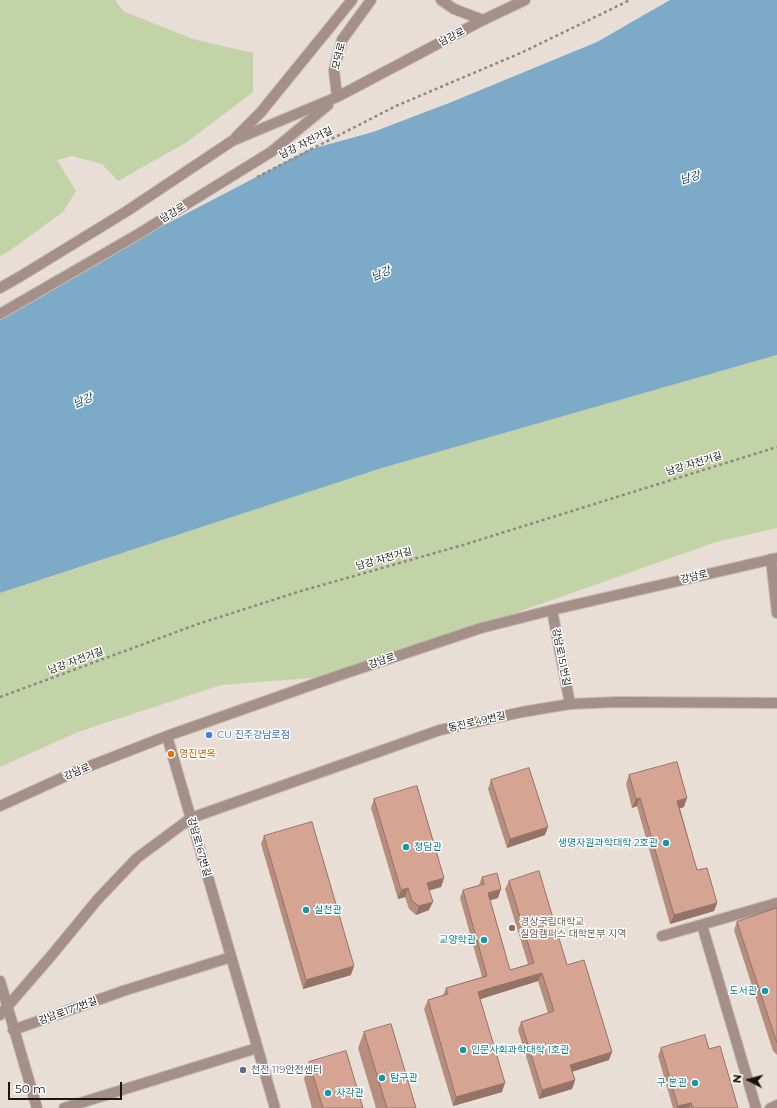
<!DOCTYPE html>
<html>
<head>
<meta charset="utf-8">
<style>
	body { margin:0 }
	#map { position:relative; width:777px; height:1108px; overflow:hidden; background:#e8ded5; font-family:Montserrat,sans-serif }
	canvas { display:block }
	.north { position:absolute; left:729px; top:1060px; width:40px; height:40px; -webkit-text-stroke:3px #fff; paint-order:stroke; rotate:276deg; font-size:11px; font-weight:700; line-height:16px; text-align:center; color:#191613 }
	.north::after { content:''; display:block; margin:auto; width:14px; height:18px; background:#191613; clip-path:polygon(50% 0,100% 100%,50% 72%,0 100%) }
	.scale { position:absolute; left:8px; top:1082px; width:114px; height:18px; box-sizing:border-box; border:2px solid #191613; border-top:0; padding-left:5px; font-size:12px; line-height:14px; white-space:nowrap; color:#191613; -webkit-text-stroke:3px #fff; paint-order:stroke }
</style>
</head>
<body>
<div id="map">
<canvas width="777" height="1108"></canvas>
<div class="north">N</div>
<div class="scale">50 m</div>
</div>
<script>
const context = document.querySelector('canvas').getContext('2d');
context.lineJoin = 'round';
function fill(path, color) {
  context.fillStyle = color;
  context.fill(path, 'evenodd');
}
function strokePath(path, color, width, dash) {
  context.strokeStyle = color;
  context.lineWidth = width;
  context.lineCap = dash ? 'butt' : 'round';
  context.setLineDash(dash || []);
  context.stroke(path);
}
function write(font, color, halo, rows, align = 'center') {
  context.font = font + ' Montserrat,"Noto Sans KR",sans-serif';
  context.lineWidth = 3;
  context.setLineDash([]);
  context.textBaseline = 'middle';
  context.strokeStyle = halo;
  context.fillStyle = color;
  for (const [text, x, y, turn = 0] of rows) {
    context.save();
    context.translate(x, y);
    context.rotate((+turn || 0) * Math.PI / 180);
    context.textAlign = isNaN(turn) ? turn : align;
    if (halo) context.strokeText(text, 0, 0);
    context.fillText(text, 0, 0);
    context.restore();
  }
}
fill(new Path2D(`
	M0 0H115L123 11 193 39 253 53V92L187 142 118 181 102 164 72 156 57 160 76 191 63 212 8 252 0 256Z
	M777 355V528L716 542 337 676 221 685 78 732 0 767V593L382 468Z`), '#c2d3a7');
fill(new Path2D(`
	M670 0H777V355L382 468 0 593V311L308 150 373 132 449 103 597 42Z`), '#7dabc7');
const service = new Path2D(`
	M769 1108 777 1104`);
const minor = new Path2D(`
	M771 559 777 613
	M552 610 570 704
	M702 925 756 1108
	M662 936 777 903
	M0 981 37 1108
	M0 1015 51 956 98 899 137 858 191 818 440 730 522 712 570 704 617 702 777 703
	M13 1030 123 991 231 957
	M64 1108 257 1048`);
const tertiary = new Path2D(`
	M441 0 454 9 483 20
	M337 97 334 70 342 40 371 0
	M236 137 261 112 352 0
	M0 288 21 276 127 211 232 141 337 97 483 20 525 0
	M0 314 135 236 271 152 328 105
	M167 736 275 1108
	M0 806 77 771 167 736 337 676 481 628 552 610 777 558`);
strokePath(service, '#c3bab2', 10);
strokePath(minor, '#c3bab2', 12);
strokePath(tertiary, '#c3bab2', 12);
strokePath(new Path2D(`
	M257 177 396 106 523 52 630 0
	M0 697 198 624 301 591 463 545 777 447`), '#908983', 2.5, [3, 3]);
strokePath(service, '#a58f89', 8);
strokePath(minor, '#a58f89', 10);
strokePath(tertiary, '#a58f89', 10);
fill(new Path2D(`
	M629 775 684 807 680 808 697 870 717 903 714 911 670 924 637 806 632 808 626 784Z
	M491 780 545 835 507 848 488 789Z
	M374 799 444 878 441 887 429 890V910L416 915 409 909 405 897 398 899 371 808Z
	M264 836 351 975 303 989 261 844Z
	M482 877 498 898 490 900 510 970 528 964 505 889 509 881 567 965 609 1060 572 1072 575 1080 572 1089 539 1099 518 1030 521 1022 548 1013 538 981 487 997 480 999 502 1092 453 1106 424 1009 428 1000 443 995 446 988 482 977 460 898 463 890 479 885Z
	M777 908V1055L773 1051 734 930 737 922Z
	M364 1032 416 1108H376L358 1048Z
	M661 1048 709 1049 738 1108H673L658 1056Z
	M309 1062 363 1108H312L304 1079Z`), '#b78d7e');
fill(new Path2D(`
	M640 798 637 806 632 808 636 799Z
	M687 798 684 807 674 810 677 801Z
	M548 827 545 835 507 848 510 839Z
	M444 878 441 887 424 892 427 883Z
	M408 888 405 897 398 899 401 890Z
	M501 889 498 898 485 902 488 893Z
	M433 902 429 910 416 915 419 906Z
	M717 903 714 911 670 924 674 915Z
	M354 966 351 975 303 989 306 980Z
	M542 973 538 981 487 997 475 1001 478 992 490 988Z
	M612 1052 609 1060 567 1073 570 1065Z
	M575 1080 572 1089 539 1099 542 1090Z
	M505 1083 502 1092 453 1106 456 1097Z
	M691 1103 689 1108H677L678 1106Z`), '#957366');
const building = new Path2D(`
	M677 762 687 798 677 801 697 870 707 868 717 903 674 915 640 798 636 799 629 775Z
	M529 768 548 827 510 839 491 780Z
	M417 786 444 878 427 883 433 902 419 906 412 901 408 888 401 890 374 799Z
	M312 822 354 966 306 980 264 836Z
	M539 871 567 965 584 960 612 1052 570 1065 575 1080 542 1090 521 1022 554 1011 542 973 490 988 478 992 505 1083 456 1097 428 1000 448 994 446 988 487 976 463 890 484 884 482 877 497 873 501 889 488 893 510 970 534 963 509 881Z
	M777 908V1043L737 922Z
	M391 1024 416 1108H387L364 1032Z
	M705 1035 709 1049 720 1046 738 1108H693L691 1103 678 1106 661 1048Z
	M346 1051 363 1108H323L309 1062Z`);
fill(building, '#d5a492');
strokePath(building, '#957366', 1);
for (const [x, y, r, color] of [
	[209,735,4,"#3f7fe0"],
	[171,754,4,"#e8710a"],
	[666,843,4,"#0f9aa8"],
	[406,847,4,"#0f9aa8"],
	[306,910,4,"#0f9aa8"],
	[512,928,4,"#8d6e63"],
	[484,940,4,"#0f9aa8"],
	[765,991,4,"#0f9aa8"],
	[463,1050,4,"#0f9aa8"],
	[243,1070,4,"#5c6f8a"],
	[382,1078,4,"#0f9aa8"],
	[695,1083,4,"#0f9aa8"],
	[328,1093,4,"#0f9aa8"]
]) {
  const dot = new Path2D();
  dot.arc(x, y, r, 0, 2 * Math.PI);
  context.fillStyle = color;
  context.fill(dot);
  strokePath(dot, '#fff', 1.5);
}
write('10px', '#191613', '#fff', [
	["남강로",452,37,-28],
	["모덕로",339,56,-77],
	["남강 자전거길",306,143,-27],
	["남강로",173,213,-32],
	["남강 자전거길",694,464,-17],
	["남강 자전거길",384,559,-16],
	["강남로",694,577,-13],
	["강남로151번길",561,657,79],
	["남강 자전거길",76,661,-20],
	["강남로",382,661,-19],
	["동진로49번길",477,722,-13],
	["강남로",77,772,-23],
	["강남로167번길",199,847,74],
	["강남로177번길",68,1011,-20]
]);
write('10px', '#366cbe', '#fff', [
	["CU 진주강남로점",217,735]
], 'left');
write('10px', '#c56008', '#fff', [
	["영진면옥",179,754]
], 'left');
write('10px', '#0d838f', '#fff', [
	["생명자원과학대학 2호관",658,843,"right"],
	["청담관",414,847],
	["실천관",314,910],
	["교양학관",476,940,"right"],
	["도서관",757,991,"right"],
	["인문사회과학대학 1호관",471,1050],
	["탐구관",390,1078],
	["구 본관",687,1083,"right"],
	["자각관",336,1093]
], 'left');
write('10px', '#785e54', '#fff', [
	["경상국립대학교",520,922],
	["칠암캠퍼스 대학본부 지역",520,934]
], 'left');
write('10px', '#4e5e75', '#fff', [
	["천전 119안전센터",251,1070]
], 'left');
write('italic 11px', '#0d4965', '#fff', [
	["남강",690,178,-16],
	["남강",381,274,-23],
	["남강",83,401,-23]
]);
</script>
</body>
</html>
